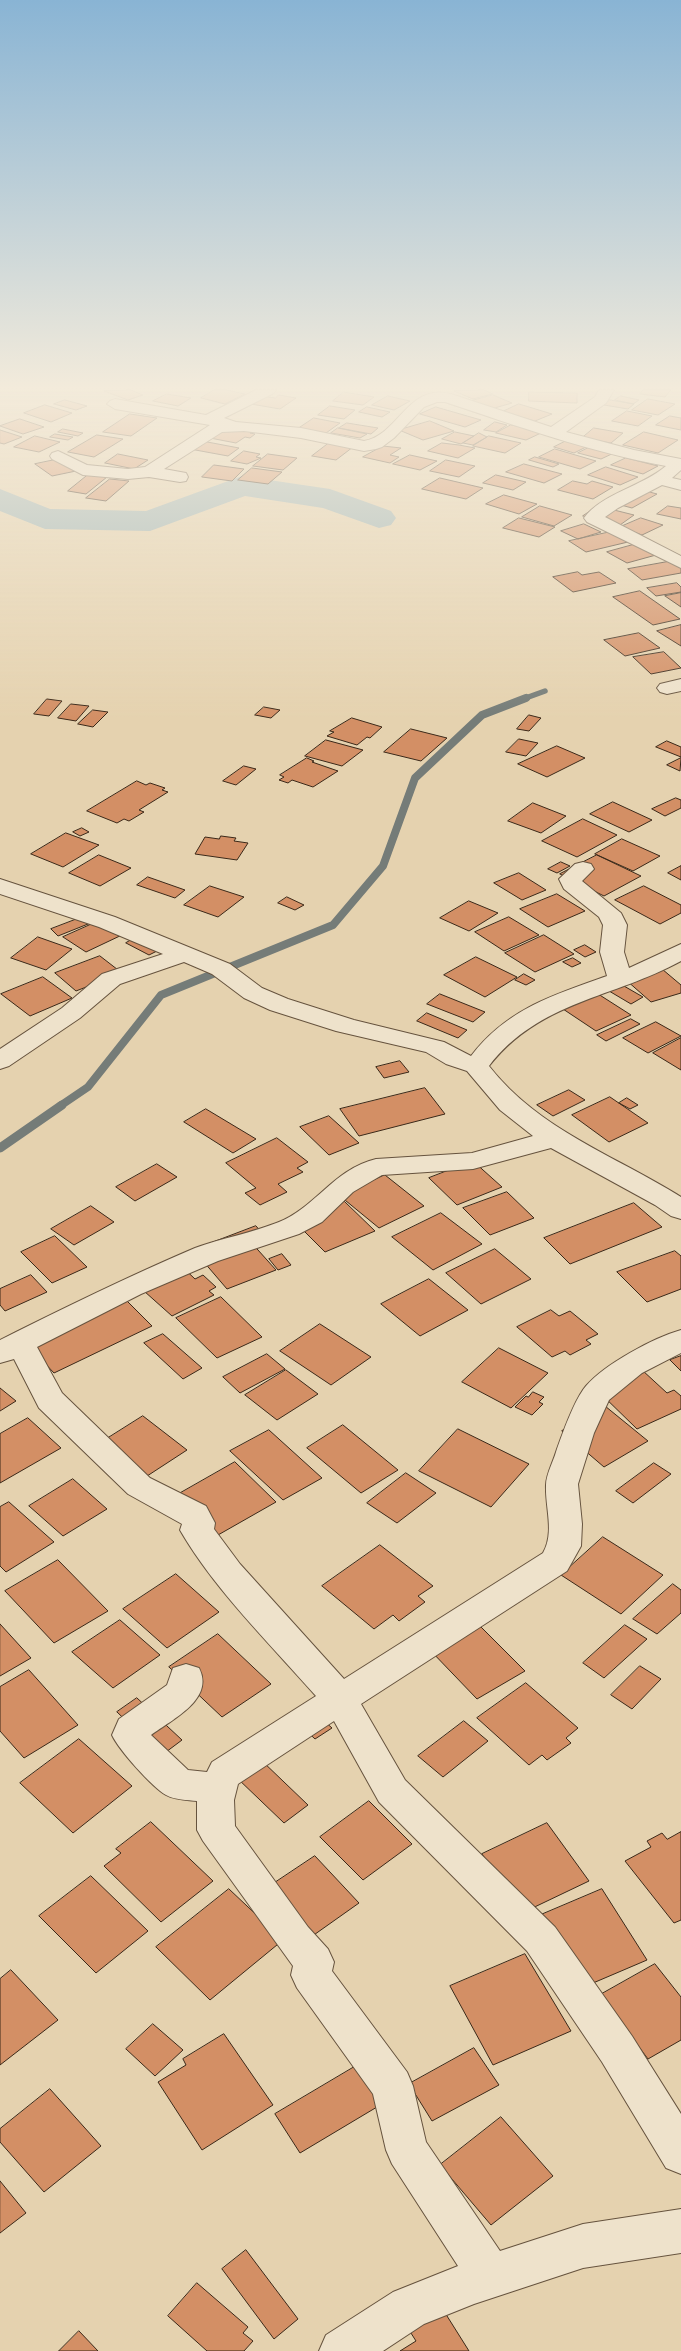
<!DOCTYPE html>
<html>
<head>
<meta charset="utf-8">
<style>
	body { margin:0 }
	canvas { display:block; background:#e5d2af }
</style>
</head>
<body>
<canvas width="681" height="2351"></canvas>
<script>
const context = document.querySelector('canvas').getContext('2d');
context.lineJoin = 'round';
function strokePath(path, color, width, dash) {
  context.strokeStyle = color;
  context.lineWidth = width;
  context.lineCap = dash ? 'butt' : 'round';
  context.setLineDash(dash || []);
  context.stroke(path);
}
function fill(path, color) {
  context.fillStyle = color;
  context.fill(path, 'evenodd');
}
strokePath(new Path2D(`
	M523 699 545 691`), '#757c78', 5.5);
strokePath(new Path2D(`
	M60 1106 88 1087 161 995 333 925 383 866 415 778 482 715 526 698`), '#757c78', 8);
strokePath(new Path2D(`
	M0 1148 62 1105`), '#757c78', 9);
fill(new Path2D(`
	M242 476 330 489 391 511 396 518 391 525 379 528 323 508 245 496 150 531 45 529 0 511V489L50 509 146 511Z`), '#9cb4b7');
const building = new Path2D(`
	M131 390 143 395 128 400 104 391Z
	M214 390H227L245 394 225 404 201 398Z
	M484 390 493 394 473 399 454 391Z
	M643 390H671L665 397 640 394Z
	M344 392 374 397 363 405 333 401Z
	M529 392 577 393V403L529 401Z
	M167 394 191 398 178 406 153 401Z
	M279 395 296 398 280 409 251 404 263 396 275 398Z
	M493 395 512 403 491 409 471 401Z
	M388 396 410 401 394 410 372 405Z
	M621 396 639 400 633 404 615 400Z
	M648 399 675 404 658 415 632 410Z
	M65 400 87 406 76 410 54 404Z
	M610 400 634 404 628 409 604 405Z
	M519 404 552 414 535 421 502 412Z
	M45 405 72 413 51 422 24 413Z
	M330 406 355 410 344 419 318 415Z
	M367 407 390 412 382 417 359 412Z
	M436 407 481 420 465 427 420 414Z
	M627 411 652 416 638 426 612 421Z
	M130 414 157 418 131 436 103 432Z
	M670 416 681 418V430L656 425Z
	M314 418 340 423 326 433 299 428Z
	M20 419 44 427 23 434 0 426Z
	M430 421 454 431 423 440 399 430Z
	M495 422 507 425 496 432 484 430Z
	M347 423 378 428 371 434 339 428Z
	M511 425 523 427 541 433 526 440 496 433Z
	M226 428 252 432 250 433 255 434 250 438 245 437 236 443 210 438Z
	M338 428 367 434 360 438 331 433Z
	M594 428 623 433 611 443 582 438Z
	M63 429 83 433 78 436 58 432Z
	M0 430 22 437 4 444 0 443Z
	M455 432 474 436 461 444 442 439Z
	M644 432 678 440 658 453 623 445Z
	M479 433 487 437 473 445 463 443Z
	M55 434 73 437 68 440 50 437Z
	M97 435 123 439 94 457 68 452Z
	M35 436 60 442 39 452 14 447Z
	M489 436 521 443 505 453 473 446Z
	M570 439 590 445 574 453 554 447Z
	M202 441 239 448 228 456 190 449Z
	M329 443 353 447 336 460 312 456Z
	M442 443 459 445 475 448 458 458 428 451Z
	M594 445 616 452 601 459 578 453Z
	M383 446 401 448 390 455 399 457 390 463 363 457Z
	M555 449 596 461 580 469 539 457Z
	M244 451 260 454 256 457 261 458 247 464 231 461Z
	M118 454 148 460 134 469 105 463Z
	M268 454 297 458 283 470 253 466Z
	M410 455 437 461 420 470 393 464Z
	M535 457 559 464 553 467 529 460Z
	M626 458 658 466 643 474 611 465Z
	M59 459 76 471 52 476 35 464Z
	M446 460 475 466 459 477 430 471Z
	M524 464 562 474 544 483 506 472Z
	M214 465 244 469 232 481 202 477Z
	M606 467 638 477 620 485 588 475Z
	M252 468 282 472 268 484 238 480Z
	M89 474 107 477 86 494 68 491Z
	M496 475 526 482 513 490 483 483Z
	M440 478 483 488 466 499 422 489Z
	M110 479 129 481 106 501 86 498Z
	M573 481 587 484 592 481 613 487 593 499 558 490Z
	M631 487 657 494 632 508 606 501Z
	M504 495 537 504 519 514 486 504Z
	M540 506 572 515 554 526 522 517Z
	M598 506 634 515 620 525 583 516Z
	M668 506 681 508V519L657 514Z
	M519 518 555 527 539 537 503 528Z
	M641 518 663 525 642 535 620 527Z
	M584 524 601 532 578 539 561 531Z
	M610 532 628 542 586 552 569 541Z
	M636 544 656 555 627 563 607 552Z
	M672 561 681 566V573L642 580 628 569Z
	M578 572 582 575 599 572 616 583 573 592 553 577Z
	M677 583 681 587V592L656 596 647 588Z
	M640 591 680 619 653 625 613 597Z
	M681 593V607L665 596Z
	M681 625V646L657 631Z
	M639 633 660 648 625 656 604 640Z
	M664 652 681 668 651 674 633 657Z
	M47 699 62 701 49 716 34 714Z
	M71 704 89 706 76 721 58 718Z
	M264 707 280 710 271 718 255 715Z
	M93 710 108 712 93 727 78 724Z
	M529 715 541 718 529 731 517 729Z
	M352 718 382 727 370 738 367 737 357 745 327 736 334 732 330 731Z
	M411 729 447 738 421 761 384 752Z
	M519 739 538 743 526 756 506 752Z
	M326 740 363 750 342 766 305 756Z
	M667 741 681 747V757L656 747Z
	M557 746 585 758 547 777 518 764Z
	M307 758 314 761 312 762 338 771 313 787 292 780 288 783 279 780 284 777 280 775Z
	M681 758 680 771 667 765Z
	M244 766 256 769 236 785 223 781Z
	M137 781 146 785 150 783 165 788 162 790 168 792 139 810 144 812 129 821 124 819 117 823 87 811Z
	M676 798 681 800V808L665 816 652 809Z
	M613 802 652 820 629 832 590 814Z
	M533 803 566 816 541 833 508 821Z
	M583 819 617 835 577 857 542 841Z
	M82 828 89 832 80 836 73 832Z
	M66 833 99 845 63 867 31 854Z
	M221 836 236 838 234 841 248 843 237 860 195 854 205 837 219 839Z
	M622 839 660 856 633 871 595 854Z
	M99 855 131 868 100 886 69 873Z
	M597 855 641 876 604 896 560 874Z
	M561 862 570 866 557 873 548 869Z
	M681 866V880L668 873Z
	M519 873 546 890 522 900 494 883Z
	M148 877 185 890 175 898 137 885Z
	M210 886 244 897 218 917 184 905Z
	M644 886 681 905V913L660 924 615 900Z
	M557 894 585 911 548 927 520 909Z
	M287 897 304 905 295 910 278 903Z
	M469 901 498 913 469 931 440 918Z
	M85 916 93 922 58 936 51 929Z
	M509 917 539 935 504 951 475 932Z
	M101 920 124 934 86 952 63 937Z
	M140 935 163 948 149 955 126 943Z
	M544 935 574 954 535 972 505 953Z
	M38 937 72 949 46 970 11 958Z
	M585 945 596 952 585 957 574 950Z
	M100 956 122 973 76 991 55 973Z
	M476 957 517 977 485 997 444 975Z
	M573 958 581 963 572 967 563 962Z
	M662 969 681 985V993L651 1002 626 980Z
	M524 974 535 980 526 985 515 980Z
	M43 977 72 998 30 1016 1 994Z
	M617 982 643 997 631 1004 604 988Z
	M595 992 631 1015 596 1031 560 1007Z
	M440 994 485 1012 473 1022 427 1004Z
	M427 1013 467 1030 458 1038 417 1021Z
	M631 1019 640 1024 606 1041 597 1035Z
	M656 1022 681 1036 648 1053 623 1038Z
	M681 1038V1070L653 1053Z
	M400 1061 409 1072 384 1078 376 1067Z
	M425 1088 445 1114 359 1136 340 1109Z
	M569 1090 585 1100 553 1116 537 1105Z
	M610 1097 648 1123 609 1142 572 1115Z
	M627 1098 638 1105 630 1109 619 1103Z
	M206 1109 256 1139 233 1153 184 1122Z
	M329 1116 359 1143 329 1155 300 1127Z
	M277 1138 308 1162 297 1168 303 1172 278 1184 287 1192 260 1205 245 1193 256 1188 226 1163Z
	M473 1161 502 1187 457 1205 429 1178Z
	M157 1164 177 1177 135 1201 116 1187Z
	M385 1175 424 1206 379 1228 340 1196Z
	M507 1192 534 1218 490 1235 463 1208Z
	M344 1201 375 1231 325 1252 294 1221Z
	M634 1203 662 1227 570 1264 544 1238Z
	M91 1206 114 1222 74 1245 51 1229Z
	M441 1213 482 1244 433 1270 392 1237Z
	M256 1226 263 1234 249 1240 276 1270 227 1289 203 1261 185 1253Z
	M55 1236 87 1267 52 1283 21 1252Z
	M495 1249 531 1279 481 1304 446 1273Z
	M675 1251 681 1256V1289L647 1302 617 1272Z
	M282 1254 291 1265 278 1270 269 1259Z
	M177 1262 195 1279 203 1275 216 1287 209 1291 214 1295 172 1316 135 1283Z
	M31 1275 47 1292 5 1311 0 1305V1289Z
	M429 1279 468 1310 420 1336 381 1304Z
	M120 1294 152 1326 54 1373 22 1339Z
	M221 1297 262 1337 217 1358 176 1318Z
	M551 1310 559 1316 570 1311 598 1334 586 1340 591 1344 570 1355 565 1351 552 1357 517 1327Z
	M320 1324 371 1357 331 1385 280 1351Z
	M163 1334 202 1368 183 1379 144 1343Z
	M499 1348 548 1373 511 1408 462 1382Z
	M267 1354 285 1369 240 1393 223 1377Z
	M681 1356V1371L670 1360Z
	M286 1370 318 1394 277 1420 245 1395Z
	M642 1370 667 1393 674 1390 681 1396V1409L637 1429 597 1390Z
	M0 1388 16 1401 0 1411Z
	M533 1392 544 1397 539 1402 543 1404 532 1415 515 1407 526 1396 528 1397Z
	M605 1406 648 1441 604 1467 562 1431Z
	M143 1416 187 1450 141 1480 97 1445Z
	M28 1418 61 1448 0 1483V1434Z
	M343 1425 398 1470 361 1493 307 1448Z
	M458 1429 529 1464 491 1507 419 1471Z
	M269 1430 322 1478 283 1500 230 1451Z
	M235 1462 276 1502 218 1535 177 1495Z
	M654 1463 671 1474 633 1503 616 1491Z
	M406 1473 436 1493 397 1523 367 1503Z
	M73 1479 107 1509 63 1536 29 1506Z
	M9 1502 54 1542 6 1572 0 1566V1507Z
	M603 1537 663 1575 621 1614 561 1575Z
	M380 1545 433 1586 418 1596 425 1602 399 1621 393 1615 374 1629 322 1586Z
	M58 1560 108 1611 54 1643 5 1591Z
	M176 1574 219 1612 167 1648 123 1609Z
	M673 1584 681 1590V1613L657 1634 633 1619Z
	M120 1620 160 1655 113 1688 72 1652Z
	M476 1622 525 1671 477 1699 429 1649Z
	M0 1624 31 1658 0 1676Z
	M625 1625 647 1639 604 1678 583 1663Z
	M218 1634 271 1684 222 1717 169 1667Z
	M640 1666 661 1679 632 1709 611 1695Z
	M29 1670 78 1725 24 1758 0 1731V1687Z
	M526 1683 578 1728 566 1738 571 1743 547 1760 542 1755 529 1765 477 1718Z
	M137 1698 182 1740 162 1755 117 1712Z
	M313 1711 332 1728 315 1739 297 1722Z
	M464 1721 488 1741 443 1777 418 1756Z
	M79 1739 132 1786 73 1833 20 1783Z
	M260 1759 308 1805 284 1823 236 1777Z
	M369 1801 412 1844 363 1880 320 1837Z
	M151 1822 213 1881 161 1922 104 1866 121 1853 116 1849Z
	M547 1823 589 1881 522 1913 482 1854Z
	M681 1832V1920L674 1923 625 1861 651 1847 647 1841 662 1833 667 1839Z
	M315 1856 359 1903 311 1937 267 1888Z
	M91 1876 148 1931 96 1973 39 1916Z
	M229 1889 283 1940 210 2000 156 1947Z
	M602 1889 647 1960 579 1989 536 1917Z
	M525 1954 571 2031 493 2065 450 1986Z
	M655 1964 681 1997V2040L648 2059 600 1995Z
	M11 1970 58 2020 0 2065V1979Z
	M153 2024 183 2050 155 2076 126 2049Z
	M224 2034 273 2105 202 2150 158 2082 186 2065 183 2059Z
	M474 2048 499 2085 432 2121 409 2084Z
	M356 2066 382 2104 300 2153 275 2114Z
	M50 2089 101 2146 44 2192 0 2142V2129Z
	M501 2117 553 2176 491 2225 440 2165Z
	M0 2181 26 2213 0 2233Z
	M246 2250 298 2319 274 2339 222 2269Z
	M197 2283 248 2327 243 2333 253 2341 244 2351H207L168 2316Z
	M442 2308 469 2351H400L416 2341 409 2330Z
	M79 2331 98 2351H59Z`);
fill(building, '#d38f65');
strokePath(building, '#3b2919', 1);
const minor = new Path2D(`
	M256 390H276L274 393 224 418 236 422 301 428 364 441C399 435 407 383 451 394L551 427 595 397 599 390H614L606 403 566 432 634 450 681 459V470L672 478 681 480V490L662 485 618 508 605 517 681 556V568L587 522 584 518C601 494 643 486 666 466 590 452 517 426 445 402H437L424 407 394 438 382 447 376 449 364 451 301 438 244 431 222 432 164 469 186 473 188 477 186 481 180 482 149 477 128 479 83 475 52 459 50 456 52 453 58 451 87 465 128 469 145 467 210 425 115 409 107 404 110 401 115 399 206 415Z
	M681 679V691L667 694 660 692 657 688 660 684Z
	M583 862 591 864 594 869 582 881 621 913 627 925 624 952 629 968 681 944V961C614 998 539 1001 489 1066 539 1130 614 1155 681 1197V1219L671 1216 655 1205 551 1148 473 1169 382 1175 353 1192 322 1222 299 1234 218 1261 141 1294 37 1347 62 1393 150 1478 206 1506 215 1523 214 1529 240 1564 344 1679 543 1553C555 1532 545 1508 546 1485 546 1475 553 1462 556 1452 562 1435 574 1400 586 1386 605 1364 653 1338 681 1330V1353L642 1373 609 1400 594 1433 578 1484 582 1524 581 1546 567 1571 361 1704 405 1780 555 1927 632 2036 681 2114V2174L666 2168 602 2062 527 1951 379 1802 334 1721 238 1784 234 1800 235 1826 308 1927 328 1949 334 1962 332 1971 407 2072 413 2086 426 2142 500 2251 583 2224 681 2209V2253L583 2268 474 2304 424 2324 383 2351H319L326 2335 393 2292 458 2266 392 2164 386 2150 373 2094 297 1988 291 1975 293 1966 203 1841 197 1830V1801C187 1800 175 1800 166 1795 152 1787 119 1750 112 1735L119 1719 167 1685 173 1668 186 1664 199 1668C215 1699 173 1719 151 1735L188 1770 207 1772 212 1762 316 1696C271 1645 214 1589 180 1530L182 1524 128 1494 39 1408 14 1359 0 1363V1340C64 1308 129 1276 195 1248 222 1238 252 1233 279 1222 316 1207 334 1169 376 1159L472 1153 533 1136 500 1110 467 1071 446 1064 426 1052 336 1031 270 1010 244 998 212 974 184 962 120 984 80 1018 9 1066 0 1069V1049L62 1008 102 974 163 954 99 927 0 894V879L115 917 230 964 262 988 288 999 354 1020 444 1042 471 1056C507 1009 553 995 607 976L600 952 603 925 599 917 564 889 559 879 575 864Z`);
strokePath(minor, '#66533e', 2);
fill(minor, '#eee2cb');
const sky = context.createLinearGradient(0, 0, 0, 719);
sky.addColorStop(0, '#89b4d4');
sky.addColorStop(0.54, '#f3ebdb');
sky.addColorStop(1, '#f3ebdb00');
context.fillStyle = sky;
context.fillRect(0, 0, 681, 719);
</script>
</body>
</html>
